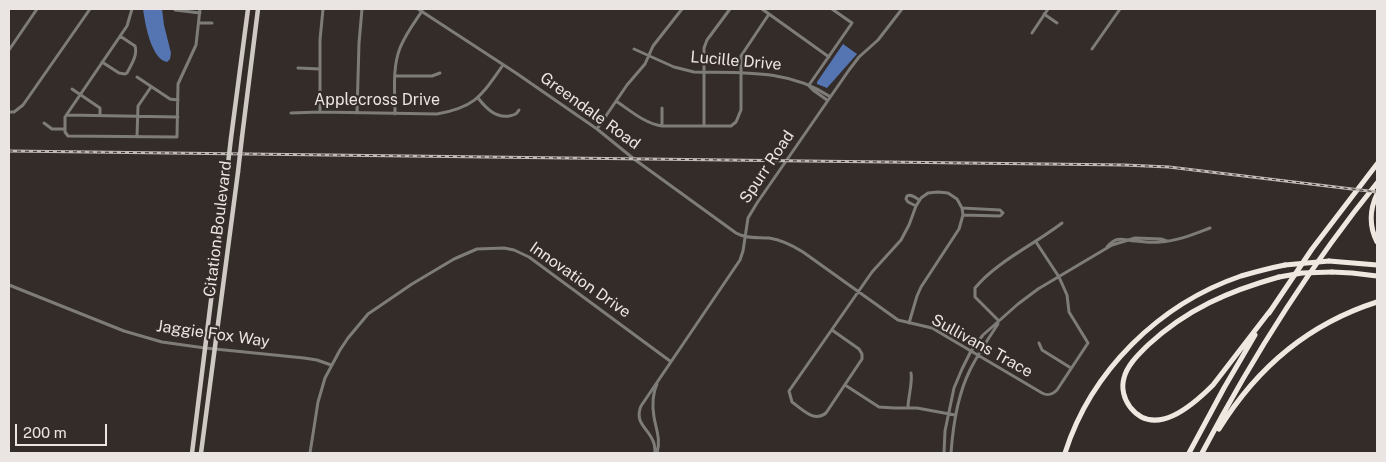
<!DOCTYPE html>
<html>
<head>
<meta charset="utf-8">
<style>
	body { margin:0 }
	#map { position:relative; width:1386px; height:462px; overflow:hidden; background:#342c29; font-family:"Public Sans",sans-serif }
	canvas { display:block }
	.frame { position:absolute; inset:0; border:10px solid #eae4e2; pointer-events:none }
	.scale { position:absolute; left:15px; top:424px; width:92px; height:22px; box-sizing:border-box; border:2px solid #eae4e2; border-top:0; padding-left:6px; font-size:15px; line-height:18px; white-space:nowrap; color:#eae4e2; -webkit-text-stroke:4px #342c29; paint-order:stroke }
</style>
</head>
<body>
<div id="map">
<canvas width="1386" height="462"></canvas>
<div class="frame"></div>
<div class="scale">200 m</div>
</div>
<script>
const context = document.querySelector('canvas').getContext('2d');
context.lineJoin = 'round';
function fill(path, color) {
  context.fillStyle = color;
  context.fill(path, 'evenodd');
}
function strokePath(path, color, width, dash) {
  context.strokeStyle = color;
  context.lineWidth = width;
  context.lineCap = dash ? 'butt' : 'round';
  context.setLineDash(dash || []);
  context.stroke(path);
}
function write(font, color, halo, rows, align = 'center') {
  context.font = font + ' "Public Sans",sans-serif';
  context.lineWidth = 4.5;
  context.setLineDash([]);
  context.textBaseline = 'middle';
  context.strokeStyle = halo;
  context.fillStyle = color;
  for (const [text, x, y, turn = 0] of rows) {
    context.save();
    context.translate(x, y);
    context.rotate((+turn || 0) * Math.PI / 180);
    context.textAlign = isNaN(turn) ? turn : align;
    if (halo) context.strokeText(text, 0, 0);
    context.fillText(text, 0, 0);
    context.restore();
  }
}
fill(new Path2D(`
	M143 9H162L164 25 171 53 170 59 167 62C151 59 145 23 143 9Z
	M843 44 857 54 827 88 817 84V82Z`), '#5574b2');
strokePath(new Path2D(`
	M132 9 127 26 65 117V132L68 136 177 137 178 84 196 45 200 9
	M418 9 516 73 597 129 634 159 736 233C746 239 758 237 769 238 782 240 792 245 803 252L898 320 932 328 1042 393C1048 396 1052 395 1057 390L1088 343 1069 312 1067 295 1059 277 1036 242
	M762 9 829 57
	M175 10 200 13
	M1044 14 1057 23
	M199 23H212
	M1032 33 1048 9
	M634 49 674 67 694 72C742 73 788 69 829 96
	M1092 49 1120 9
	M9 50 37 9
	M102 62 119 73 125 74 127 73C131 65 138 55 135 46L120 36
	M298 68 320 69
	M395 76H432L440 73
	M137 77 170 99 178 100
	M809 85 852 23 832 9
	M809 86 813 90 827 100
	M72 89 100 108V115
	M478 98C486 108 495 118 509 116 514 115 516 115 519 110
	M616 101C631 111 644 123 662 126H731L736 122 741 110V56L769 14
	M662 108V126
	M9 112H14L23 105 90 9
	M320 112V40L323 9
	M291 113 320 112 437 114C476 107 481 96 503 65
	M357 113 359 43 362 9
	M395 114C395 93 392 68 400 48 405 35 414 23 422 11
	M67 115 178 117
	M44 123 52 129H64
	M704 126V48L707 40 730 9
	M597 129 627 85 645 64 653 46 682 9
	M137 137 138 106 151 87
	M916 206 908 202 906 199 907 196C911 194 915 197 919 200
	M962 208 1000 210 1003 213 1000 216 963 215
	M1107 247C1118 234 1124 241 1136 241 1144 242 1153 243 1160 242 1178 241 1194 234 1210 228
	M9 285 124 331 162 342 205 348 304 358 317 360 331 365
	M999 321 975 297V288C996 262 1035 244 1062 223
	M832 330 859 349 862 354V359L826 413C814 423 802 409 792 402L789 391 872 272 901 240 909 225 916 206 921 198 928 193 938 192 948 193 957 199 962 208 963 215 959 229 921 287 917 296 909 323
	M1039 343 1042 350 1071 368
	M657 384C652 395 652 405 654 417 656 429 661 440 657 453
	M845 385 879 407 894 408H917L955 415
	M908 407C908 398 913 381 911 373
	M310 453 318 402 325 378 340 350 348 338 368 314 412 284 454 259 477 249 504 248 514 250 529 257 670 361
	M655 453C655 449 655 445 653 441 648 428 634 423 641 406L740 260 743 251 748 218 757 203 849 70 859 57 878 40 902 9
	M944 453 945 431 954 388 962 369 971 351 983 335 1018 304 1038 289 1112 245 1135 238 1161 239 1167 241
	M951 453C953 425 957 396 970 370 978 354 988 339 998 324`), '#7e7c78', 3);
strokePath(new Path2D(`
	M242 137 258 9
	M231 138 248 9
	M192 453 227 172
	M201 453 238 172`), '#cec9c2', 4.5);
strokePath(new Path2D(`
	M1377 194C1369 211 1369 226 1377 242
	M1329 261 1377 265
	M1332 272 1352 273 1377 276
	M1270 311 1213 385C1193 405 1155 439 1130 407 1124 399 1121 388 1124 378 1127 365 1139 354 1148 345 1187 309 1229 291 1279 277
	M1269 313 1312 249 1377 164
	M1219 429C1256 369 1308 324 1377 302
	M1065 453C1091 371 1159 304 1241 276 1255 272 1270 268 1285 265
	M1189 453 1224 388 1255 335
	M1202 453C1252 358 1309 267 1377 183`), '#eee8e0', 5);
const rail = new Path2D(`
	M9 151 1124 165 1169 167 1377 192`);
strokePath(rail, '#c1bbb8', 3);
strokePath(rail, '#342c29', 1, [4]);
strokePath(new Path2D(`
	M227 172 231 138
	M238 172 242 137`), '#cec9c2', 4.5);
strokePath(new Path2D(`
	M1285 265 1329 261
	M1279 277 1302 273 1332 272`), '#eee8e0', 5);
write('16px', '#eae4e2', '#342c29', [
	["Lucille Drive",736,61,5],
	["Applecross Drive",377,100],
	["Greendale Road",590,111,36],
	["Spurr Road",767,167,-56],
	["Citation Boulevard",218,229,-83],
	["Innovation Drive",580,280,35],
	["Jaggie Fox Way",213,334,8],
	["Sullivans Trace",982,346,29]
]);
</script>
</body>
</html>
